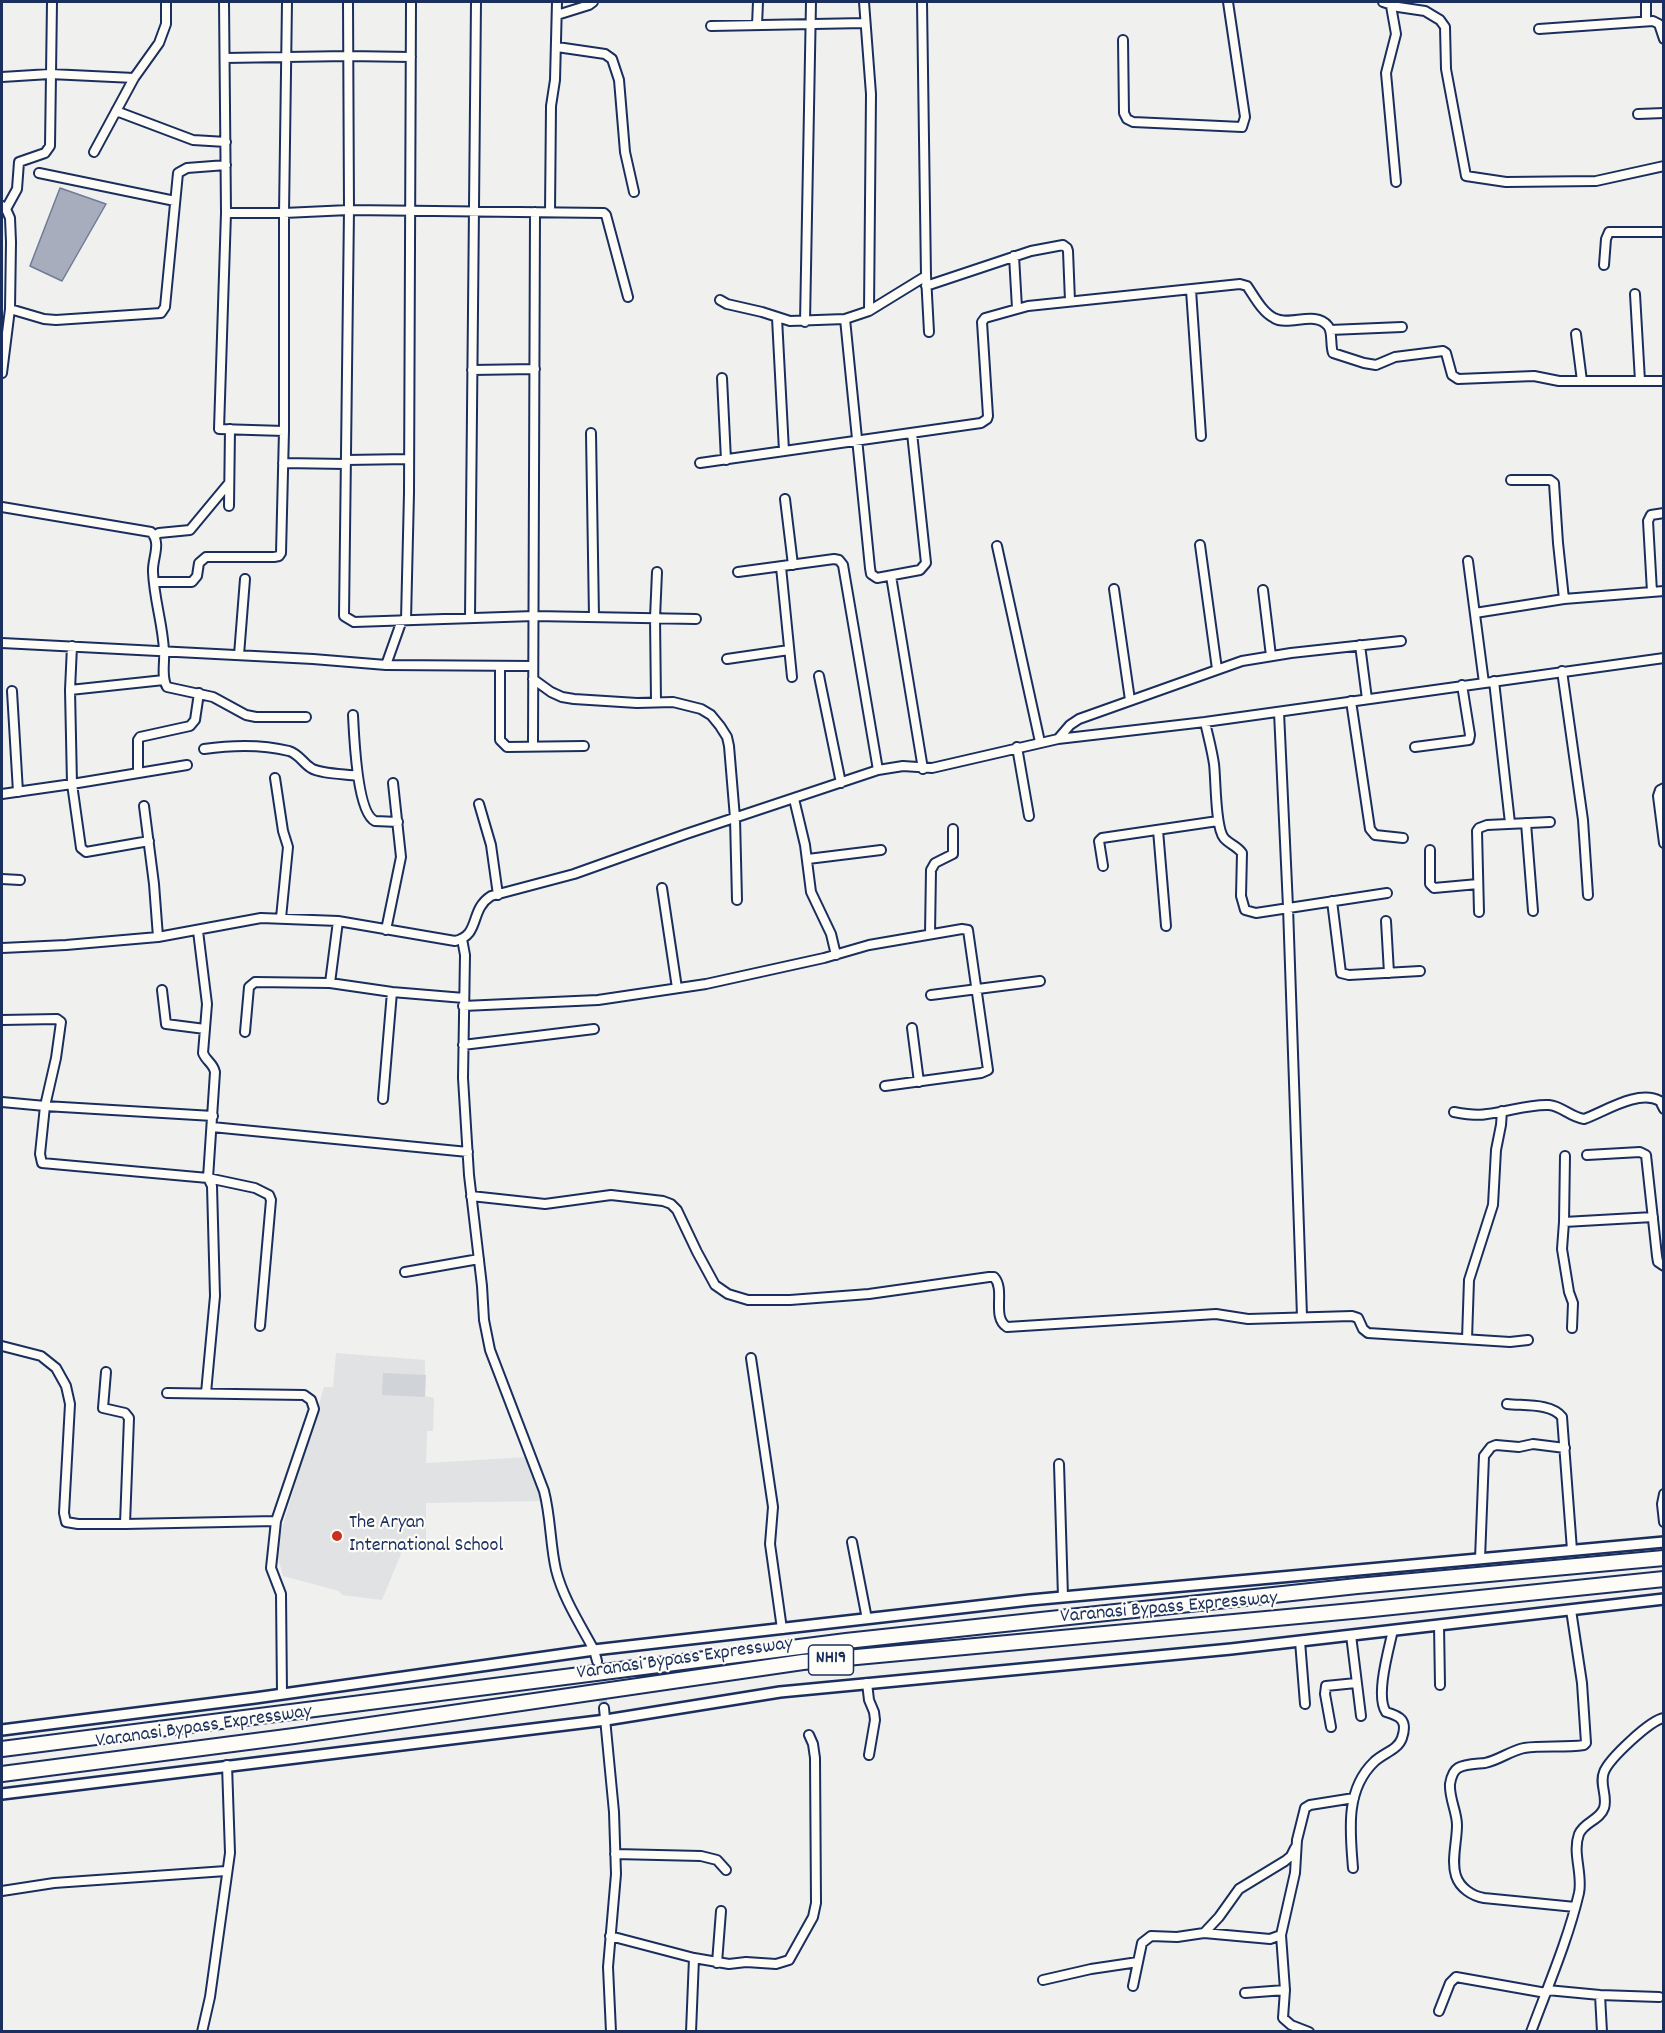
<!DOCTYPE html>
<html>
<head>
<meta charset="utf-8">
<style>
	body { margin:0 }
	#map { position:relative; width:1665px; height:2033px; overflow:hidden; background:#f0f0ee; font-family:Dekko,sans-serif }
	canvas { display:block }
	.frame { position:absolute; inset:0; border:3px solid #1b2f5e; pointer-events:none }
</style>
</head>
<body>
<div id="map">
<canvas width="1665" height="2033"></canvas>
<div class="frame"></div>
</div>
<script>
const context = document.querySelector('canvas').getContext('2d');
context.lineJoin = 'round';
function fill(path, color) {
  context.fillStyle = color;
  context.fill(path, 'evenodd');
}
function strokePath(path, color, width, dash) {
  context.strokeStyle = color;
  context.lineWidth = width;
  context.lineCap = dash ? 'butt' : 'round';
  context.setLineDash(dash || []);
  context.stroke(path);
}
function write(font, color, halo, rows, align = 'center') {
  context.font = font + ' Dekko,sans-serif';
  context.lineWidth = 4.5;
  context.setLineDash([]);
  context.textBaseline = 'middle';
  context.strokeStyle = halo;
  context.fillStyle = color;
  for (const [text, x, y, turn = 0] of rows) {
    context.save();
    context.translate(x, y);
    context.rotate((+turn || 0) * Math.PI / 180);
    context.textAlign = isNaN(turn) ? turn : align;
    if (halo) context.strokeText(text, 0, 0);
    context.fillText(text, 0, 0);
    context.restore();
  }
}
fill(new Path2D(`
	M336 1353 425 1360V1396L434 1398 433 1431H427L426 1463 529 1457 544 1501 426 1503V1551L403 1549 382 1600 342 1595 339 1591 283 1576 277 1554 278 1542 324 1387H333Z`), '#e0e2e3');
fill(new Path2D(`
	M383 1373 426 1375 425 1397 382 1395Z`), '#d0d3d8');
const water = new Path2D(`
	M60 188 106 204 62 281 30 266Z`);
fill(water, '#a7adbd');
strokePath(water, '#6f7b97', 1.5);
strokePath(new Path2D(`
	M599 1672 604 1708`), '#c5c9d1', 8, [8, 4]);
const minor = new Path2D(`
	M224 2 226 213 219 429 284 431
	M348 2 349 210 344 616 354 622 534 616 696 619
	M864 2 871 94 869 311
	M922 2 926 276 929 332
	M1383 2 1398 7 1425 11 1440 20 1445 27 1446 69 1466 176 1506 182 1596 181 1664 166
	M1646 2V21
	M1391 6 1396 34 1386 73 1396 182
	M557 15 589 5 593 2
	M757 25 758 2
	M711 26 865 23
	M1539 29 1653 21 1659 24 1664 39
	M1123 40 1124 113 1127 119 1133 122 1242 127 1245 117 1228 2
	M557 47 605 54 612 59 619 80 625 152 634 192
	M225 58 348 56 411 57
	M2 77 50 74 134 78
	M116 111 193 140 226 142
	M1638 114 1664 113
	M94 152 134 78 159 43 166 24V2
	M39 173 175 201
	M2 206 6 209 10 218 11 242 10 309 2 373
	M6 209 17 189 19 162 45 153 50 146 52 2
	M550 212 551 106 555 80 557 2
	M226 213H284L349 210 604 213 606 215 628 297
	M1014 256 1017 308
	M1604 265 1606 239 1609 232H1664
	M926 286 1031 251 1063 245 1067 248 1068 251 1070 301
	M1191 290 1201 436
	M1635 294 1640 381
	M720 300 727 304 762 312 790 321 845 319
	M10 309 44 319 56 320 161 313 165 307 178 173 187 168 226 165
	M777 318 784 451
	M805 322 811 2
	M1330 330 1402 327
	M1576 334 1582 381
	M472 370 535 369
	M722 378 726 460
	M591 433 594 617
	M912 433 926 563 920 570 877 578 871 574 870 568 845 319 869 311 926 276
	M346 460 409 459
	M283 463 346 464
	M700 463 981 423 987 419 988 416 982 322 985 318 1028 306 1240 284 1247 286C1254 296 1262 312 1274 318 1289 327 1315 310 1328 326 1333 332 1330 345 1333 353L1364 363 1376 365 1395 357 1443 351 1446 353 1452 375 1458 379 1534 376 1559 381H1664
	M1511 480H1550L1554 483 1558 543 1564 599
	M785 499 793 565
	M229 506 230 429
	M2 507 151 532C162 543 152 559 153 572 154 599 163 625 164 651 165 663 161 677 167 687L213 697 246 715 256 717H306
	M154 536 159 533 190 530 229 483
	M1200 545 1217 669
	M997 546 1040 742
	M1468 561 1484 683
	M781 567 792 677
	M738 572 834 559 839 560 843 565 878 770
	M891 576 923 769
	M154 582H192L197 576 199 563 206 557H274L279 556 281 553 284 431V213L287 2
	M1114 589 1130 700
	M1263 590 1271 656
	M1652 592 1648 521 1651 515 1664 513
	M1475 613 1564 599 1664 591
	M470 617 476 2
	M406 620 409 493 411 2
	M2 643 313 659 386 665 533 666
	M1360 645 1367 699
	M72 646 70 690 72 784 81 848 86 852 149 841
	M239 655 245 579
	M727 659 789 650
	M386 665 402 620
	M500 666V740L507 747 584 746
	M1562 671 1583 820 1588 895
	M819 676 841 783
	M533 679 551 692 562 697 574 699 637 703 673 702 701 709 711 715 720 726 727 737 729 746 735 818 737 900
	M1494 681 1510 823
	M70 690 164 680
	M12 691 18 792
	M656 701 655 618 657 572
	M1351 701 1370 829 1375 835 1403 838
	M1279 712 1288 907 1302 1316
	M353 715C354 735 357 813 375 821L398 822
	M1205 722C1208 736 1212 750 1214 764 1216 779 1215 827 1224 838 1229 844 1237 846 1242 853L1241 896 1245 910 1256 913 1387 893
	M1058 739 1070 725 1079 719 1242 661 1291 653 1401 641
	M533 746 535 212
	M1017 747 1029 816
	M1415 747 1469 740 1470 735 1462 685
	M204 749C232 745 261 744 289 751 299 754 303 763 311 768 320 774 346 774 358 776
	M138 773V740L140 737 190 726 195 720 199 693
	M275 778 283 831 288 847 281 918
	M1664 788 1660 790 1658 796 1664 843
	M2 794 72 784 187 765
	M794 799 805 845 811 892 831 934 836 955
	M479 804 491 845 498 895
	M144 806 154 884 158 937
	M1526 823 1533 911
	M1158 830 1166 926
	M1430 850V884L1434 888 1478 884
	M808 859 881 850
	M1103 866 1099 841 1102 838 1218 821
	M2 879 20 880
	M662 888 677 988
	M1332 901 1341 973 1349 975 1420 971
	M1479 912 1477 831 1479 828 1487 825 1550 822
	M1386 921 1389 973
	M386 930 401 857 393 783
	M198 931 207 1004 203 1053C206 1061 213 1063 215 1072L208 1178 212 1186 215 1296 206 1393
	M930 934 931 870 935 863 953 854V829
	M462 939 465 955 463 1078 469 1175 482 1286 484 1320 490 1350 544 1491C551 1518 550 1544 556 1570 563 1598 580 1624 594 1650L597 1661
	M2 948 66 945 158 937 261 918 338 921 455 941C481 935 469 910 491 896L574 874 686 834 878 770 903 766 932 768 1058 739 1205 722 1664 658
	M330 983 338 921
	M162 990 166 1024 205 1029
	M931 995 1040 981
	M463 1006 598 1000 706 984 824 958 869 945 962 929 968 930 988 1070 981 1073 885 1086
	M2 1020 57 1019 61 1022 56 1058 45 1106 40 1154 42 1163 208 1178 255 1188 269 1195 271 1200 260 1326
	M912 1028 919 1082
	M245 1032 249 987 255 982 330 983 392 992 464 998
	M463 1045 594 1029
	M383 1099 392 992
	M2 1102 45 1106 213 1116
	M1454 1112C1465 1114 1476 1116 1487 1114 1508 1112 1528 1104 1549 1105 1562 1106 1570 1117 1584 1119 1604 1112 1638 1089 1660 1101L1664 1109
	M212 1127 468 1152
	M1587 1155 1640 1152 1646 1155 1657 1256 1658 1262 1664 1266
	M1565 1156 1564 1222 1562 1249 1569 1292 1573 1303 1572 1328
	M471 1196 545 1204 611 1195 663 1201 671 1204 677 1210 697 1252 715 1285 728 1294 748 1300H790L869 1294 989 1277H994C1006 1290 991 1317 1007 1327L1216 1314 1248 1319 1352 1316 1358 1318 1363 1329 1368 1333 1510 1342 1528 1340
	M1564 1222 1653 1217
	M405 1272 479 1259
	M1467 1339 1469 1280 1493 1205 1496 1150 1501 1125 1502 1111
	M2 1346 41 1356 56 1368 66 1386 70 1404 64 1513 66 1522 78 1524H125L276 1521 271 1568 281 1594 282 1693
	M751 1358 773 1507 770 1544 782 1629
	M106 1372 103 1408 125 1413 129 1418 125 1524
	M167 1393 304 1395 311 1400 314 1409 276 1521
	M1507 1404C1524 1406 1551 1403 1562 1417L1572 1550
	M1059 1464 1063 1597
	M1664 1494 1662 1504 1664 1522
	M852 1542 867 1619
	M1480 1559 1484 1456 1491 1447 1496 1445 1519 1447 1533 1444 1565 1448
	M1571 1610 1582 1683 1586 1743 1584 1745C1564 1748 1544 1745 1524 1748 1510 1751 1499 1760 1485 1763 1477 1764 1465 1764 1458 1768 1453 1771 1451 1778 1450 1784 1449 1798 1457 1812 1457 1825 1457 1842 1451 1861 1456 1876 1460 1888 1472 1896 1484 1898L1575 1907
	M1439 1625 1440 1685
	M1351 1635 1361 1716
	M1300 1641 1305 1704
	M867 1683 869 1700 874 1712 875 1720 869 1755
	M604 1708 614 1812 616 1874 608 1967 611 2032
	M1331 1727 1325 1694 1326 1686 1356 1683
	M615 1854 701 1856 717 1860 726 1870
	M1353 1868C1350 1831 1345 1790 1374 1762 1383 1753 1398 1750 1402 1738 1408 1720 1400 1716 1386 1712 1375 1696 1389 1649 1393 1630
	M2 1891 54 1883 226 1871
	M1204 1933 1219 1917 1239 1889 1285 1861 1291 1856 1295 1848
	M1281 1935 1285 1990 1283 2018 1291 2025 1309 2032
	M610 1936 694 1958 691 2032
	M694 1958 729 1964 746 1962 776 1964 789 1960 813 1917 816 1903 815 1758 813 1744 809 1735
	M717 1963 721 1911
	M1043 1980 1091 1969 1138 1962
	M1133 1986 1142 1943 1151 1936 1177 1937 1204 1933 1270 1939 1281 1935 1295 1873 1297 1840 1305 1808 1310 1805 1354 1798
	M1547 1990 1600 1995 1659 1997
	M1245 1993 1285 1990
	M1600 1995 1602 2032
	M1439 2011 1450 1983 1456 1977 1546 1993
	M202 2032 210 1997 230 1853 227 1765
	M1531 2032C1548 1986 1568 1940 1579 1893 1583 1874 1572 1853 1579 1834 1584 1822 1600 1820 1604 1808 1608 1796 1599 1784 1604 1772 1609 1759 1650 1720 1664 1718`);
const tertiary = new Path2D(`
	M2 1730 255 1698 594 1650 1030 1600 1664 1542
	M2 1794 606 1720 780 1692 1231 1649 1664 1599`);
const trunk = new Path2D(`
	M2 1749 846 1641 1357 1586 1664 1558
	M2 1774 294 1736 803 1662 1363 1610 1664 1579`);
strokePath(minor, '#1b2f5e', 12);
strokePath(tertiary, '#1b2f5e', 14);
strokePath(trunk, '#1b2f5e', 18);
strokePath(minor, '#fdfcf7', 8);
strokePath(tertiary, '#fdfcf7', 9);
strokePath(trunk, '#fdfcf7', 14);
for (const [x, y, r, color] of [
	[337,1536,6,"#c8321e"]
]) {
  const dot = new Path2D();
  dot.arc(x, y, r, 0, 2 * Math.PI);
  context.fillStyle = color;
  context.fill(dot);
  strokePath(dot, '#fdfcf7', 2);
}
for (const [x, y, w] of [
	[831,1660,45]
]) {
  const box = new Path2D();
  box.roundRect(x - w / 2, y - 15, w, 30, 4.5);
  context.fillStyle = '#fdfcf7';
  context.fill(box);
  strokePath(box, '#1b2f5e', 1.5);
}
write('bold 18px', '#1b2f5e', null, [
	["NH19",831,1660]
]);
write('20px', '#1b2f5e', '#fdfcf7', [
	["The Aryan",349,1524],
	["International School",349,1547]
], 'left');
write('20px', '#1b2f5e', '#fdfcf7', [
	["Varanasi Bypass Expressway",1169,1609,-5],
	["Varanasi Bypass Expressway",685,1660,-8],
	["Varanasi Bypass Expressway",204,1728,-8]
]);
</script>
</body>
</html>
